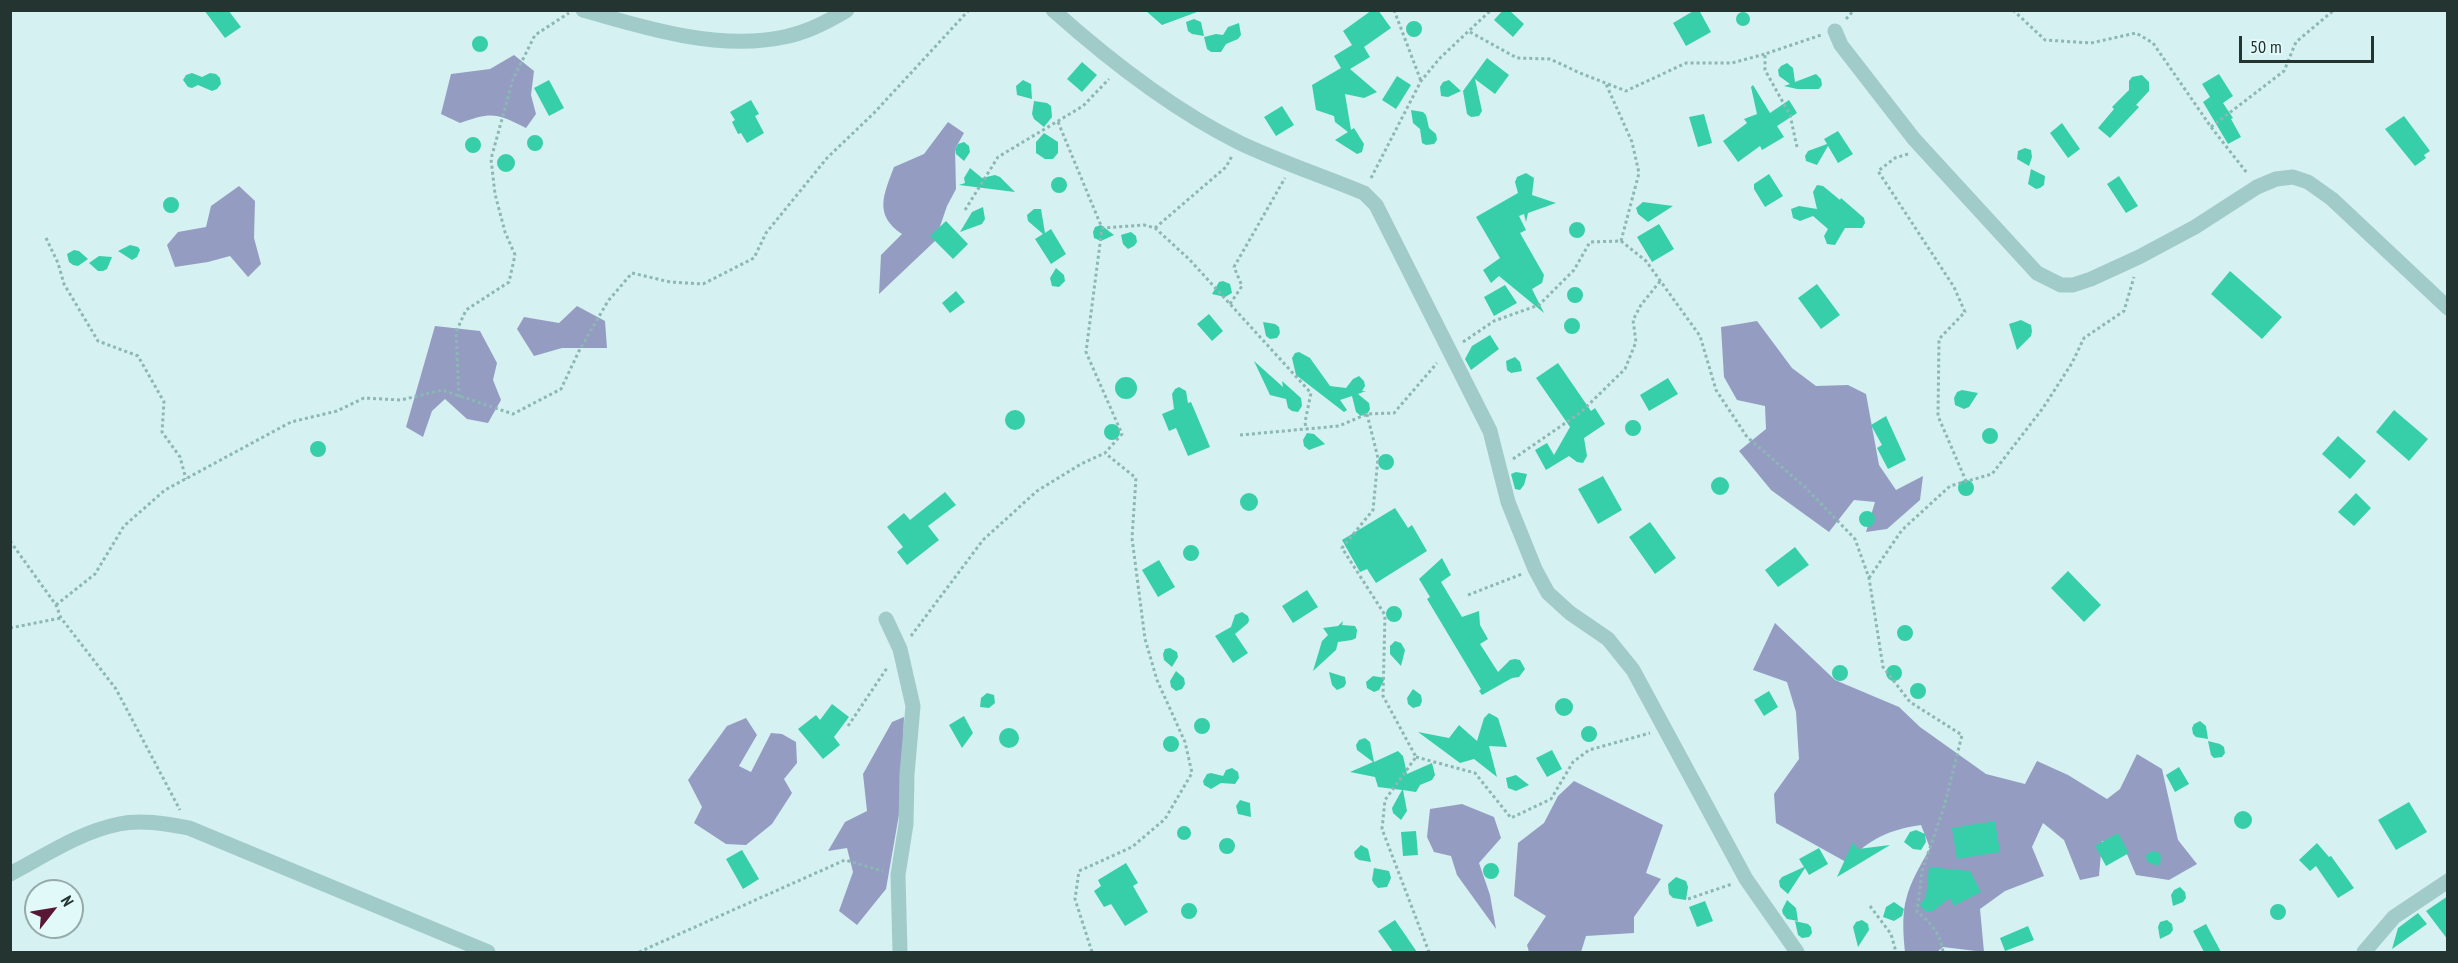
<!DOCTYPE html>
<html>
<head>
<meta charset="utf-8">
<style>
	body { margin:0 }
	#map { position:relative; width:2458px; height:963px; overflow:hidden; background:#d5f1f2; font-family:"PT Sans Narrow",sans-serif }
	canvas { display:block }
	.frame { position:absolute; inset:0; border:12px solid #243431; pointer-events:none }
	.north { position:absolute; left:24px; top:879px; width:60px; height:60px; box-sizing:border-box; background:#e2f9fa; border:2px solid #96aaaa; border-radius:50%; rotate:59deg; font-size:16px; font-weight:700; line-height:24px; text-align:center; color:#243431 }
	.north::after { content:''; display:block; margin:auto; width:21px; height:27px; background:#581733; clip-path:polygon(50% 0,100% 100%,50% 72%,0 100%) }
	.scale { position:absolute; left:2239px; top:36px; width:135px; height:27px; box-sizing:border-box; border:3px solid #243431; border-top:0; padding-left:8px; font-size:18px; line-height:21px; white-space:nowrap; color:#243431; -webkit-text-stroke:4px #e2f9fa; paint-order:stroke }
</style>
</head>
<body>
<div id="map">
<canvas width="2458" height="963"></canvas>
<div class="frame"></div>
<div class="north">N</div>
<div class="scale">50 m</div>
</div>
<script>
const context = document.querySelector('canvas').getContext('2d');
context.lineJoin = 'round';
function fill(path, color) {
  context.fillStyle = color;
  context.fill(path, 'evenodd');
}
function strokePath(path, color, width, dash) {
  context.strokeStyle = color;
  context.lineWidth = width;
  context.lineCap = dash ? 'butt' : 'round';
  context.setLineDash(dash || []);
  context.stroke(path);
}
fill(new Path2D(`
	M514 55 534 71 531 95 536 114 526 128C496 113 492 112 460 123L441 114 451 74 490 69Z
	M948 122 964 133 955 149 956 189 947 206 935 241 879 294 881 255 902 234C873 215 884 194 894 167L924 154Z
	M239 186 255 201 254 238 261 264 248 277 230 256 208 262 175 267 167 245 178 232 206 227 211 206Z
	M577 306 605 321 607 348H562L534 356 517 329 524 317 559 323Z
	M1757 321 1792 368 1816 386 1848 385 1866 394 1879 465 1896 490 1923 476 1920 500 1887 529 1866 532 1875 502 1854 500 1829 532 1771 490 1739 451 1766 429 1765 406 1737 400 1724 377 1721 327Z
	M435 326 480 331 497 363 493 380 501 400 488 423 467 419 445 399 432 411 423 437 406 427Z
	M1775 623 1835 680 1899 707 1920 727 1986 774 2025 784 2037 761 2068 775 2107 799 2120 789 2137 754 2162 769 2178 840 2197 864 2169 880 2136 875 2123 845 2102 841 2099 876 2080 880 2064 840 2043 823 2032 847 2044 876 2005 891 1980 909 1984 952 1943 947 1937 952H1905C1900 902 1906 891 1930 848L1921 825C1887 830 1871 839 1846 862L1776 823 1774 794 1799 759 1796 712 1787 682 1753 670Z
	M904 717 901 803 886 889 857 925 839 911 853 872 847 848 828 851 845 822 867 811 863 774 892 722Z
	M746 718 757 735 739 766 751 772 771 733 782 734 796 742 797 763 784 779 792 793 772 824 746 845 726 844 694 823 702 807 688 780 727 726Z
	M1574 781 1663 825 1646 873 1661 879 1634 917V933L1586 936 1581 952H1529L1527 945 1546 916 1514 896 1518 843 1544 823 1558 796Z
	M1462 804 1494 817 1501 838 1479 863 1490 895 1496 929 1457 875 1451 856 1434 852 1427 837 1430 809Z`), '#959cc2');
fill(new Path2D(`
	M204 10H228L241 27 225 38Z
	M1145 10H1196L1197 12 1162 25Z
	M1372 10H1378L1391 28 1364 47 1370 57 1350 69 1377 92 1364 98 1345 94 1351 130 1354 128 1364 144 1362 152 1357 154 1335 140 1348 132 1335 122 1334 116 1316 110 1312 85 1341 68 1334 56 1352 45 1343 31Z
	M1503 10H1509L1524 24 1513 37 1494 20Z
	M1695 10H1699L1711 32 1686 46 1673 23Z
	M1736 19a7 7 0 1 1 14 0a7 7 0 1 1-14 0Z
	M1194 19 1201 22 1204 36 1192 34 1188 31 1186 22Z
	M1406 29a8 8 0 1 1 16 0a8 8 0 1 1-16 0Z
	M1239 23 1241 35 1238 39 1226 44 1221 52H1211L1207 49 1204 37 1216 34 1223 35 1228 27Z
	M472 44a8 8 0 1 1 16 0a8 8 0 1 1-16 0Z
	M1487 58 1509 75 1495 94 1475 79 1482 111 1479 116 1471 117 1467 114 1463 91Z
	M1082 62 1097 75 1082 92 1067 79Z
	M1787 63 1793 68 1795 82 1816 74 1821 79 1822 85 1819 89H1797L1784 86 1790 84 1779 76 1778 70 1781 66Z
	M192 73 202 77 210 73 216 74 220 78 221 84 217 89 212 91 198 85 192 88 188 87 183 80 186 75Z
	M2219 74 2233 96 2223 103 2233 118 2231 119 2241 137 2228 144 2203 102 2210 97 2202 84Z
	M2142 75 2149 82V91L2136 105 2139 107 2110 138 2098 128 2114 109 2112 107 2129 90V81L2132 77Z
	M1397 76 1411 85 1396 109 1382 100Z
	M549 80 564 108 549 116 534 88Z
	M1023 80 1031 84 1032 99 1017 95 1016 86Z
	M1449 80 1461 91 1448 97 1441 96 1440 87 1443 82Z
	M1753 85 1770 113 1789 100 1797 113 1777 126 1784 137 1762 150 1760 146 1738 162 1723 141 1747 123 1744 119 1757 114 1751 87Z
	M751 100 759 114 755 116 764 133 747 143 741 133 738 134 732 122 735 120 730 112Z
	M1034 101 1047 103 1051 106 1052 117 1044 127 1034 119 1032 114Z
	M1282 106 1294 125 1276 136 1264 117Z
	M1411 110 1423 112 1426 115 1429 128 1436 134 1437 140 1434 144 1426 145 1422 143 1420 129 1413 123Z
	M1704 114 1712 143 1698 147 1689 117Z
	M2404 116 2430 151 2424 155 2426 158 2415 166 2385 129Z
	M2062 123 2080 149 2068 158 2050 133Z
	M1838 131 1853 154 1838 163 1828 146 1817 165 1806 161 1805 156 1808 151 1827 144 1824 139Z
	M1044 133 1058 142V153L1053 159H1045L1036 153V142Z
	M527 143a8 8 0 1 1 16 0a8 8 0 1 1-16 0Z
	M465 145a8 8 0 1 1 16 0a8 8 0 1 1-16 0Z
	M964 142 969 146 970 152 964 161 956 154 955 149 958 144Z
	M2025 148 2031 150 2032 157 2029 166 2017 159 2018 151Z
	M497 163a9 9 0 1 1 18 0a9 9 0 1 1-18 0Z
	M970 168 982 178 995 175 1000 177 1015 192 959 185 965 183 964 178Z
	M2031 169 2045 176 2044 185 2040 188 2036 189 2028 184Z
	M1526 173 1534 178 1532 195 1556 203 1528 213 1526 222 1524 214 1519 216 1526 230 1520 233 1544 275 1542 283 1532 289 1544 313 1499 276 1491 283 1483 270 1500 258 1476 217 1518 193 1515 182 1517 177Z
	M1769 174 1783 196 1765 207 1754 189V184Z
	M2119 176 2138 206 2126 213 2107 184Z
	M1051 185a8 8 0 1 1 16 0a8 8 0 1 1-16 0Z
	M1817 185 1823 186 1840 200 1841 198 1864 218 1865 223 1862 228H1845L1835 245 1827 244 1824 236 1828 229 1813 216 1800 221 1793 218 1791 209 1799 206 1817 209 1813 192Z
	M163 205a8 8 0 1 1 16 0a8 8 0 1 1-16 0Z
	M1643 202 1673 206 1648 222 1638 214 1636 208Z
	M983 207 985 219 982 224 960 232 972 212Z
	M1034 209H1041L1045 233 1051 229 1066 254 1051 264 1035 239 1043 234 1028 221 1027 215Z
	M946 221 968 244 953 259 930 236Z
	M1569 230a8 8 0 1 1 16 0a8 8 0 1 1-16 0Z
	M1659 224 1674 249 1652 262 1637 237Z
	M1101 225 1114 235 1101 241 1094 238 1093 232 1095 227Z
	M1131 232 1136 236 1137 242 1134 246 1128 249 1123 244 1121 235Z
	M130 245 138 247 140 250 137 257 132 260 118 251Z
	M74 250 79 251 88 259 78 266 73 265 69 262 67 254Z
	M99 256 112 257 107 269 103 271H98L89 263Z
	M1056 268 1064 275 1065 281 1059 287 1052 286 1050 278Z
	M2230 271 2282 317 2262 339 2211 294Z
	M1223 281 1230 284 1232 293 1225 297 1212 294 1219 282Z
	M1817 284 1840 315 1821 329 1798 298Z
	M1505 285 1517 303 1494 316 1484 297Z
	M1567 295a8 8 0 1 1 16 0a8 8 0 1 1-16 0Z
	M956 291 965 302 950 313 942 303Z
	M1209 314 1223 331 1212 341 1197 324Z
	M1564 326a8 8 0 1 1 16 0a8 8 0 1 1-16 0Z
	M2021 320 2031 325 2032 331 2031 336 2017 350 2009 324Z
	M1263 322 1275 324 1279 327 1280 333 1277 338 1270 339 1266 336Z
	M1490 335 1499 349 1471 370 1465 359 1472 346Z
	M1299 352 1310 358 1330 386 1346 388 1353 379 1359 376 1364 381 1365 386 1362 391H1366L1358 394 1369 403 1370 409 1368 413 1361 416 1356 412 1352 396 1340 400 1347 410 1344 412 1296 375 1292 358 1295 353Z
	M1515 357 1520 362 1522 371 1511 373 1507 370 1506 361Z
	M1254 361 1283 387 1282 381 1301 398 1302 406 1298 412 1292 411 1288 408 1286 399 1270 395Z
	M1558 363 1591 411 1595 408 1605 424 1584 438 1587 456 1583 463 1577 462 1569 456 1546 470 1535 450 1547 443 1554 455 1570 427 1536 378Z
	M1115 388a11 11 0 1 1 22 0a11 11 0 1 1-22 0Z
	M1668 378 1678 394 1649 411 1640 395Z
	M1179 387 1186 391 1188 403 1191 402 1210 447 1188 456 1176 428 1169 431 1162 414 1174 409 1172 394 1175 389Z
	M1962 390 1978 393 1969 407 1964 409 1955 405 1954 398 1957 392Z
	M2394 410 2428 439 2409 461 2376 432Z
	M1005 420a10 10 0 1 1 20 0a10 10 0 1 1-20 0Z
	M1886 416 1906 460 1888 469 1877 448 1882 445 1871 425Z
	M1625 428a8 8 0 1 1 16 0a8 8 0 1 1-16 0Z
	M1104 432a8 8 0 1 1 16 0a8 8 0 1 1-16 0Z
	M1982 436a8 8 0 1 1 16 0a8 8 0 1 1-16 0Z
	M1307 433 1314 434 1325 444 1309 450 1304 446 1303 440Z
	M2338 436 2366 461 2350 479 2322 454Z
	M310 449a8 8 0 1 1 16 0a8 8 0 1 1-16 0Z
	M1378 462a8 8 0 1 1 16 0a8 8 0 1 1-16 0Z
	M1516 472 1527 474 1524 485 1520 490 1515 489 1511 474Z
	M1603 476 1622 510 1598 524 1578 489Z
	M1711 486a9 9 0 1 1 18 0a9 9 0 1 1-18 0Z
	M1958 488a8 8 0 1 1 16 0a8 8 0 1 1-16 0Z
	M945 492 956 505 928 526 939 540 907 565 897 552 903 547 887 527 904 513 910 520Z
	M1240 502a9 9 0 1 1 18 0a9 9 0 1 1-18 0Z
	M2356 493 2371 508 2354 526 2338 512Z
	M1395 508 1408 528 1412 525 1427 551 1376 583 1367 569 1360 572 1342 540Z
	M1859 519a8 8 0 1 1 16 0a8 8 0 1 1-16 0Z
	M1650 522 1676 558 1655 574 1629 537Z
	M1183 553a8 8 0 1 1 16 0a8 8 0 1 1-16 0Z
	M1795 547 1809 565 1778 587 1765 570Z
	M1442 558 1451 575 1441 582 1462 617 1479 611 1480 625 1488 639 1480 644 1498 672 1510 660 1515 659 1520 660 1525 669 1519 677 1512 678 1482 695 1479 691 1481 689 1427 599 1430 597 1419 579Z
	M1159 560 1175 587 1158 597 1142 570Z
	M2068 571 2101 605 2084 622 2051 588Z
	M1307 590 1318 607 1293 623 1282 606Z
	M1386 614a8 8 0 1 1 16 0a8 8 0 1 1-16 0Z
	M1242 612 1248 616 1249 620 1248 623 1235 634 1248 653 1233 663 1215 636 1231 627 1235 615Z
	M1343 621 1342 625 1355 626 1357 630 1356 638 1352 640 1338 642 1336 650 1313 671 1322 641 1328 635 1323 628 1338 626Z
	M1897 633a8 8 0 1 1 16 0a8 8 0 1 1-16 0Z
	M1395 641 1401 643 1405 650 1401 666 1390 654V646Z
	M1170 648 1177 652 1178 657 1172 667 1164 660 1163 654 1165 649Z
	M1886 673a8 8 0 1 1 16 0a8 8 0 1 1-16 0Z
	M1832 673a8 8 0 1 1 16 0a8 8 0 1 1-16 0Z
	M1176 671 1184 678 1185 684 1182 689 1176 691 1171 687 1170 681Z
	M1329 672 1345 677 1346 683 1344 687 1337 690 1332 685Z
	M1373 676 1385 678 1379 690 1374 692 1367 688 1366 682Z
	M1910 691a8 8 0 1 1 16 0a8 8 0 1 1-16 0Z
	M1413 689 1421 695 1422 701 1420 706 1413 708 1408 704 1407 698Z
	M1769 691 1778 707 1764 716 1754 700Z
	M987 693 994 695 995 703 989 708 980 707 981 698Z
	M1555 707a9 9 0 1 1 18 0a9 9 0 1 1-18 0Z
	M832 704 849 717 834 737 840 745 823 759 798 729 816 715 820 720Z
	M1489 713 1498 718 1507 747 1489 746 1497 777 1474 759 1460 763 1418 732 1449 738 1459 725 1477 741 1484 718Z
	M964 716 973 733 962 748 949 725Z
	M1194 726a8 8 0 1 1 16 0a8 8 0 1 1-16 0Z
	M2200 721 2206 726 2208 739 2196 737 2193 734 2192 728 2194 724Z
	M1581 734a8 8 0 1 1 16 0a8 8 0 1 1-16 0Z
	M999 738a10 10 0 1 1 20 0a10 10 0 1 1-20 0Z
	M1163 744a8 8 0 1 1 16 0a8 8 0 1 1-16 0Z
	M1365 738 1370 742 1374 762 1398 751 1403 756 1407 774 1432 763 1435 775 1432 780 1420 785 1416 792 1403 790 1407 811 1401 820 1393 813 1392 808 1402 790 1378 787 1375 777 1350 772 1373 762 1357 750 1356 745 1359 740Z
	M2208 741 2220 744 2224 747 2225 753 2222 757 2214 758 2211 755Z
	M1552 750 1562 769 1547 777 1536 758Z
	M2179 767 2189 784 2175 792 2166 775Z
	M1232 768 1238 772 1239 778 1235 784 1221 783 1211 789 1204 785 1203 781 1207 774 1211 773 1223 776 1226 770Z
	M1516 775 1529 785 1516 791 1508 788 1506 778Z
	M1240 800 1250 803 1251 817 1238 814 1236 806Z
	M2409 802 2427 832 2396 850 2378 820Z
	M2234 820a9 9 0 1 1 18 0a9 9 0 1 1-18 0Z
	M1995 821 2000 852 1957 859 1952 828Z
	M1177 833a7 7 0 1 1 14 0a7 7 0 1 1-14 0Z
	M1916 830 1925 834 1926 842 1921 850 1913 849 1904 842 1910 832Z
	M1416 831 1418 855 1403 856 1401 832Z
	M2118 833 2129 853 2106 866 2095 846Z
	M1219 846a8 8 0 1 1 16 0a8 8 0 1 1-16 0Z
	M1853 842 1858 849 1890 845 1837 877Z
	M2317 843 2329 857 2331 856 2354 888 2338 898 2316 866 2310 871 2299 860Z
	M1361 845 1368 849 1371 862 1359 860 1355 857 1354 852Z
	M1819 848 1828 864 1809 875 1805 868 1788 894 1780 887 1779 881 1782 877 1804 867 1799 859Z
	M742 850 759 879 743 889 726 859Z
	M2152 851 2160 853 2161 860 2158 866 2147 862 2146 855Z
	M1126 863 1138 883 1133 886 1148 912 1125 926 1111 904 1104 907 1094 891 1101 886 1098 880Z
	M1483 871a8 8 0 1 1 16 0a8 8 0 1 1-16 0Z
	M1929 867 1970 871 1981 892 1954 906 1950 898 1933 911H1925L1920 905 1926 896Z
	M1374 868 1389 871 1391 878 1387 887 1378 888 1374 884 1372 880Z
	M1676 877 1686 881 1688 887 1686 900 1673 898 1669 894 1668 884Z
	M2180 887 2185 892 2186 898 2183 902 2173 906 2171 895 2174 890Z
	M2448 896V940L2426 911Z
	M1787 900 1796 908 1798 921 1787 919 1783 914 1782 910Z
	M1705 901 1713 921 1697 927 1689 907Z
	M1894 902 1904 909 1902 916 1894 921 1883 917 1886 907Z
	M1181 911a8 8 0 1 1 16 0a8 8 0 1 1-16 0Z
	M2270 912a8 8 0 1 1 16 0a8 8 0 1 1-16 0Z
	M2418 913 2427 924 2392 949 2398 928Z
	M1395 920 1417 952H1393L1378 931Z
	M1862 920 1868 924 1869 930 1858 947 1853 927 1856 922Z
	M2167 920 2172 924 2173 930 2170 934 2160 939 2158 927 2160 922Z
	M1795 921 1808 924 1811 927 1812 933 1809 937 1802 938 1798 935Z
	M2206 924 2221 952H2204L2193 931Z
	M2028 926 2034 940 2005 951 2000 938Z`), '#37cfa9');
strokePath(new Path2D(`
	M1394 10 1421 81
	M2013 10 2045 40 2091 43 2136 33 2153 43 2211 127 2247 173
	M1846 19 1854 10
	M1470 32 1517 58 1550 59 1580 73 1626 91 1686 63H1732L1765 54
	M1058 122 1102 228 1144 225 1155 228 1189 259 1311 393 1305 422 1306 429
	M2211 127 2284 71 2296 42 2334 10
	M1797 147 1790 115 1765 70V54L1821 35
	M1908 154 1895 158 1878 171 1954 287 1965 312 1939 339 1938 416 1966 481
	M1371 178 1421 81 1440 58 1491 10
	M965 210 998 157 1083 106 1109 79
	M1155 228 1226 167 1232 156
	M46 238 58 263 64 284 98 341 138 356 164 402 162 432 180 457 186 479
	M1621 241 1646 261 1700 336 1716 390 1747 437 1806 488 1855 539 1869 578 1883 667 1910 702 1962 735 1944 807 1922 871 1917 912C1931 922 1941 935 1943 952
	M1230 304 1242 286 1234 267 1285 178
	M1463 342 1494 321 1539 305 1574 270 1590 242 1621 241 1639 173 1632 142 1606 84
	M459 397 456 332 466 310 509 282 515 255 505 232 495 194 491 159 513 79 535 35 569 13
	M1367 414 1378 458 1373 510 1342 548 1385 615 1383 696 1416 757 1385 800 1382 829 1429 952
	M1240 435 1339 426 1367 414 1394 413 1437 363
	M1513 459 1580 413 1625 369 1636 342 1633 320 1641 305 1661 280
	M10 541 56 605 61 618 116 689 180 810
	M1869 578 1902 530 1950 486 1992 474 2043 408 2072 363 2084 338 2124 311 2134 277
	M1468 595 1522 574
	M56 605 95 574 124 526 165 490 291 422 337 411 364 398 401 400 442 390 513 414 561 389 579 351 608 301 632 273 670 282 703 284 754 258 766 233 827 158 874 113 969 10
	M10 628 61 618
	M911 636 983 540 1037 491 1081 464 1105 453 1122 434 1086 352 1102 228
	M848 726 887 668
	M1416 757 1475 773 1511 818 1551 799 1573 762 1589 750 1650 733
	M1688 899 1732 884
	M1870 906 1891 934 1896 952
	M639 952 845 860 883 871
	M1092 952 1075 899 1079 871 1132 847 1165 819 1192 773 1185 742 1157 680 1145 639 1132 538 1136 478 1105 453`), '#8bb7b4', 3, [3, 3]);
strokePath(new Path2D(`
	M583 10C644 28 720 51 784 37 805 33 829 21 847 10
	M1053 10C1109 60 1173 110 1240 143 1280 162 1323 176 1364 193L1376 205 1490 431 1508 502 1535 569 1548 593 1570 613 1608 639 1633 670 1746 879 1797 952
	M1835 31 1841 45 1914 139 2037 273 2061 285H2073L2091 279 2139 257 2195 227 2257 187 2276 179 2293 177 2308 182 2332 199 2448 308
	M886 619 900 649 913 706 907 774 906 824 898 875 900 952
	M10 874C46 855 80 832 119 824 141 819 167 824 189 828L488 952
	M2364 952 2394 917 2448 881`), '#a1cbc9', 15);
</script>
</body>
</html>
